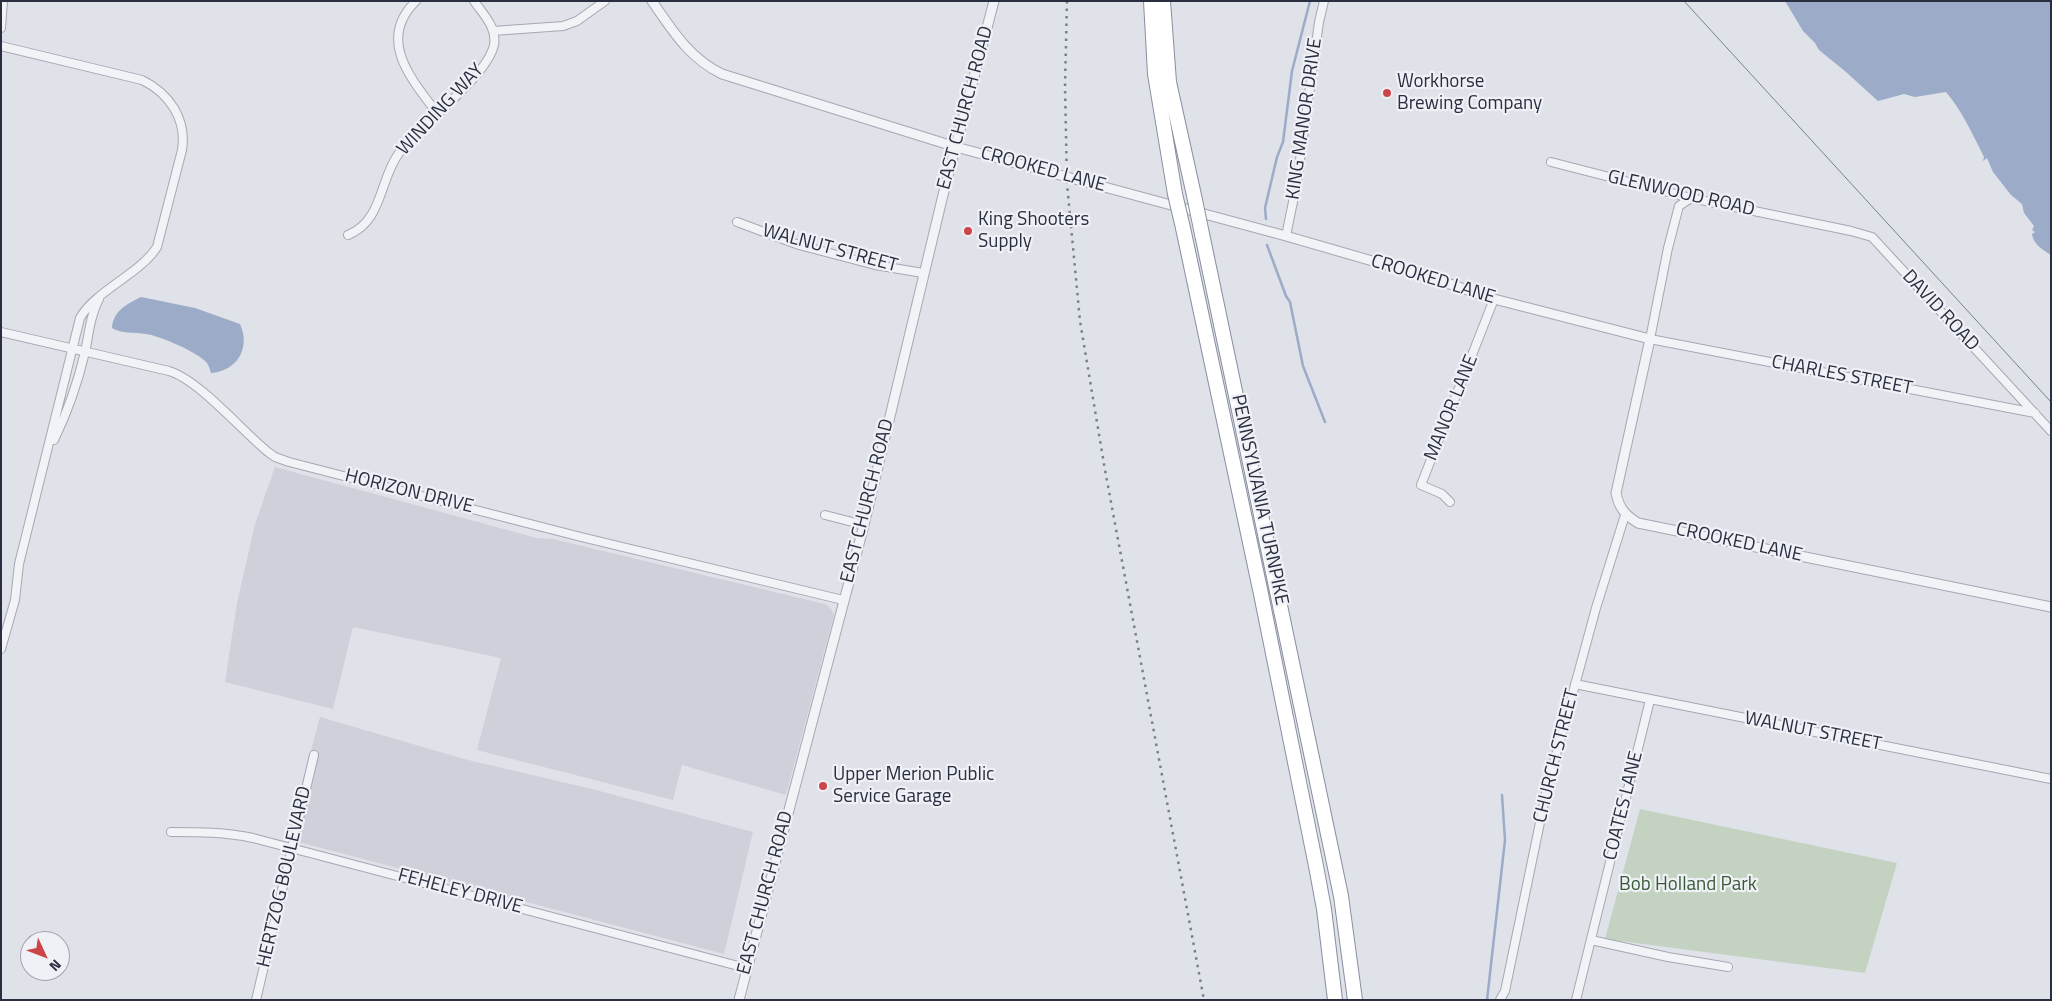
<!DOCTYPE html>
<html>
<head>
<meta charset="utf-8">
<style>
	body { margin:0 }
	#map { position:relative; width:2052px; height:1001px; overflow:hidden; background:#e0e2e9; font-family:"Titillium Web",sans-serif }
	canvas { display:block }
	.frame { position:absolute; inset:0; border:2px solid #292e40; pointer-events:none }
	.north { position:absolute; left:20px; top:931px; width:50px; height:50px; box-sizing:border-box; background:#eff1f6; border:1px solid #a0a3ad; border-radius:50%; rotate:133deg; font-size:14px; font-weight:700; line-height:20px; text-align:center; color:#292e40 }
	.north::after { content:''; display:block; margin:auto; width:18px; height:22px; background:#cc4649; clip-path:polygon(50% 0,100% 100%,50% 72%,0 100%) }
</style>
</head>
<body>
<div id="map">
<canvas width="2052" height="1001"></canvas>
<div class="frame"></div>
<div class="north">N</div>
</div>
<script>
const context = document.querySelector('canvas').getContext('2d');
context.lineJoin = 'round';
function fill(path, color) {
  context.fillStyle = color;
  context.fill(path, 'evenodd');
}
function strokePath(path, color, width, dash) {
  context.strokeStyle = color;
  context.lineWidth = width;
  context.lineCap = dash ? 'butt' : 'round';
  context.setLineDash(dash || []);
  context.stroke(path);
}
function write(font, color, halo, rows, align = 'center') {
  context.font = font + ' "Titillium Web",sans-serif';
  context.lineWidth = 4.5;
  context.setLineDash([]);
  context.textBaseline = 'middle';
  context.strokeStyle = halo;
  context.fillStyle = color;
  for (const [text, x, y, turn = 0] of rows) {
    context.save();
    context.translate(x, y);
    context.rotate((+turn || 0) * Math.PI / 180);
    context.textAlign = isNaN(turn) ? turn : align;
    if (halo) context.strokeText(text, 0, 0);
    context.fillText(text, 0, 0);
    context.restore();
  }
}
fill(new Path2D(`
	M275 467 537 538 553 539 825 604 831 609 834 615 786 795 682 765 673 800 477 750 501 658 353 627 333 709 225 682 237 603 255 524Z
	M320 717 464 759 592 789 753 832 724 954 287 839Z`), '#ced1da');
fill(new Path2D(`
	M1640 809 1897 863 1865 973 1605 939Z`), '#c3d2c1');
fill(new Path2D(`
	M1785 1H2051V255C2043 250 2033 244 2032 234L2035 232 2032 230 2034 226 2024 213 2022 204 2011 195 1993 172 1987 158 1983 161 1984 157C1972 133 1962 111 1946 92L1915 97 1904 94 1878 101 1846 72 1819 50 1815 43 1803 31Z
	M141 297 195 308 240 324C251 348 237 371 211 373 210 370 209 365 206 362 197 352 160 336 146 334 134 332 122 334 112 328 113 311 127 304 141 297Z`), '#9babc8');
strokePath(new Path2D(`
	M1266 219 1265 208 1277 157 1283 142 1292 71 1310 1
	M1267 245 1286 296 1290 302 1303 366 1325 422
	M1487 1000 1505 840 1502 795`), '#9babc8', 2.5);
const minor = new Path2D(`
	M416 1C376 40 412 80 437 113
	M1 28 3 1
	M493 31 563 26 577 21 605 1
	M1 46 142 80C169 93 187 119 182 150L157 247C139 275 96 290 80 318L19 564 15 600 1 649
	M1551 162 1691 198 1851 231 1872 237 2051 431
	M1691 198 1679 206 1668 248 1650 339 2035 413
	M737 222 799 245 875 265 923 273
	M348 235C383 221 379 180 399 153 421 124 487 77 494 45 497 27 483 14 474 1
	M1286 236 1297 182 1319 22 1324 1
	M1 332 169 371C199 380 242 431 268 452L275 457 289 462 581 537 843 600
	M54 440C68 411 78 382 85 352 89 334 90 316 99 299
	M1450 502 1442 494 1421 485 1494 299
	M825 515 864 525
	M1575 684 2051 779
	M171 832C199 832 225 832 253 838L746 968
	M1591 940 1668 957 1728 967
	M256 1000 314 755
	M1500 1000 1505 991 1548 784 1596 608 1625 515
	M1576 1000 1650 700`);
const tertiary = new Path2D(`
	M652 1C672 30 689 58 722 74L956 147 1286 236 1438 280 1494 299 1650 339 1616 493C1619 508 1625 515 1638 523L2051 607
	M739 1000 864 525 943 195 994 1`);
const motorway = new Path2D(`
	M1151 1 1155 74 1175 194
	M1163 1 1169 82 1195 200
	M1183 228 1261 594 1316 866 1324 909 1335 1000
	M1202 234 1341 896 1355 1000`);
strokePath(minor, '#a5a8b3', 10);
strokePath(tertiary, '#a5a8b3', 11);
strokePath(motorway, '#878e9f', 16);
strokePath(minor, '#f2f3f7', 8);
strokePath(tertiary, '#f2f3f7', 9);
strokePath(motorway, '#fff', 14);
strokePath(new Path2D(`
	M1684 1 2051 402`), '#797f92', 1);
strokePath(new Path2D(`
	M1067 1 1065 86 1067 184 1080 321 1105 470 1204 1000`), '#797f92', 2.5, [2.5, 5]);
const motorwayBridge = new Path2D(`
	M1175 194 1183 228
	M1195 200 1202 234`);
strokePath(motorwayBridge, '#878e9f', 16, []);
strokePath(motorwayBridge, '#fff', 14);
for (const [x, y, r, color] of [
	[1387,93,5,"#cc4649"],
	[968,231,5,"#cc4649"],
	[823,786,5,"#cc4649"]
]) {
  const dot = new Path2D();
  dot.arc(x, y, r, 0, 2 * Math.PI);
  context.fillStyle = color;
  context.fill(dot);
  strokePath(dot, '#eff1f6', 2);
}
write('19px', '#292e40', '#eff1f6', [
	["Workhorse",1397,82],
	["Brewing Company",1397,104],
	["King Shooters",978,220],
	["Supply",978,242],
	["Upper Merion Public",833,775],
	["Service Garage",833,797]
], 'left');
write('19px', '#292e40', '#eff1f6', [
	["EAST CHURCH ROAD",966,108,-75],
	["WINDING WAY",441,110,-47],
	["KING MANOR DRIVE",1305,119,-82],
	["CROOKED LANE",1043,170,15],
	["GLENWOOD ROAD",1681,194,13],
	["WALNUT STREET",830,249,15],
	["CROOKED LANE",1433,280,17],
	["DAVID ROAD",1940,311,47],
	["CHARLES STREET",1842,376,11],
	["MANOR LANE",1452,408,-68],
	["HORIZON DRIVE",409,492,14],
	["PENNSYLVANIA TURNPIKE",1259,500,78],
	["EAST CHURCH ROAD",868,501,-76],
	["CROOKED LANE",1739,543,12],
	["WALNUT STREET",1813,732,11],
	["CHURCH STREET",1557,756,-76],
	["COATES LANE",1624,806,-76],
	["HERTZOG BOULEVARD",285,877,-77],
	["FEHELEY DRIVE",460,892,15],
	["EAST CHURCH ROAD",766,893,-75]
]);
write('19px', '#385b36', '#eff1f6', [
	["Bob Holland Park",1688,885]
]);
</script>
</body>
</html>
